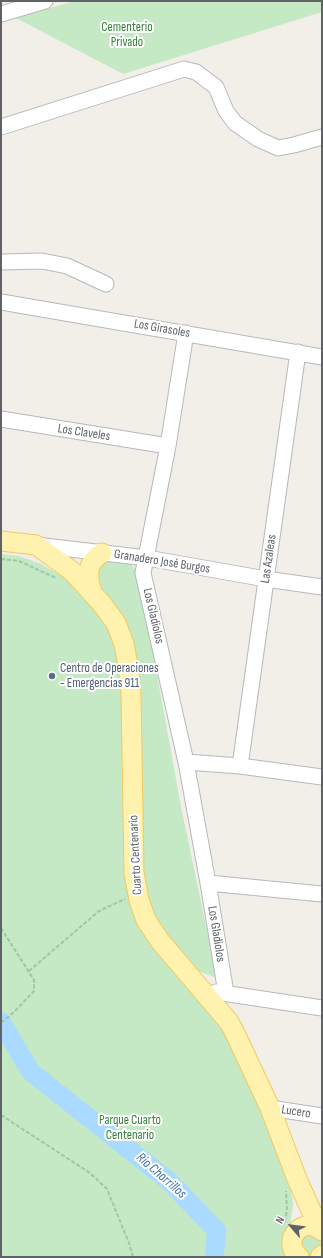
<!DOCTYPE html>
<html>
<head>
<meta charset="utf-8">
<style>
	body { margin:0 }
	#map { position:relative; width:323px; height:1258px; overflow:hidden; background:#f1efe8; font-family:"Sofia Sans Condensed",sans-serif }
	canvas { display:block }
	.frame { position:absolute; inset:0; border:2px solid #5f6368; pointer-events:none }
	.north { position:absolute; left:271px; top:1206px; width:40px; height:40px; -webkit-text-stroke:3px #fff; paint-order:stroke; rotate:298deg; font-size:11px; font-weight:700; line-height:16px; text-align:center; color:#5f6368 }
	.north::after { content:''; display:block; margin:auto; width:14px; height:18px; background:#5f6368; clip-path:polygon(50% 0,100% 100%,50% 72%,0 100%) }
</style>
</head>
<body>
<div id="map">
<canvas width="323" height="1258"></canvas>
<div class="frame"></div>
<div class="north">N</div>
</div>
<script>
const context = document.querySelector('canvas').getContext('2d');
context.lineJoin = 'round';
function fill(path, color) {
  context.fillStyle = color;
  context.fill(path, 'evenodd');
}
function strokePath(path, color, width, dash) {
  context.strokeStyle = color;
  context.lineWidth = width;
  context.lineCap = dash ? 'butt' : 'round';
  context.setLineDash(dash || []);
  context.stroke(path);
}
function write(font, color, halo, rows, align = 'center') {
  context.font = font + ' "Sofia Sans Condensed",sans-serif';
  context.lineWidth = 4;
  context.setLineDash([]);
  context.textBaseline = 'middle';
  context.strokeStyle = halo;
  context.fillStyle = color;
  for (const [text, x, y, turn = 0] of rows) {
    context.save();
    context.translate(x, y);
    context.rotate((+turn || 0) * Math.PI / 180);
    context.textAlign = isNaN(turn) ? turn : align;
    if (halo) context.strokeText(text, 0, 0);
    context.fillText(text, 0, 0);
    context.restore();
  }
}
fill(new Path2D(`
	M75 1H322V12L123 74 16 18Z
	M1 554 19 556 41 564 62 576 83 595 104 619 119 655 123 685 127 885 211 1013 232 1042 290 1179 293 1205 285 1257H1Z
	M103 560C119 562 133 559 139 576L181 807 217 978 192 969 155 925 143 893 136 694 98 590 92 569Z
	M300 1232 322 1237V1248L314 1256H305L298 1236Z`), '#c5e8c5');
strokePath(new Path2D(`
	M1 1022 31 1072 169 1181 217 1231 214 1257`), '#aadaff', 19);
const minor = new Path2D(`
	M1 14 45 1
	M1 127 184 69 196 72 216 87 226 111 235 123 258 139 278 148 294 145 322 137
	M1 262 42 261 67 266 106 284
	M1 302 322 357
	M186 333 168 446 143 573 186 762 208 883 226 993
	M1 419 168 446
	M36 545 147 558 266 579 322 587
	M186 762 240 766 322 777
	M240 766 298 352
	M208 883 322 894
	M216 992 322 1008
	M270 1108 322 1116`);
const major = new Path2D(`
	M1 541 36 545 72 571 102 604 116 623 124 644 128 665 131 693 134 873 139 900 146 920 160 941 229 1022 234 1031 270 1108 297 1179 319 1228
	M92 592C87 575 86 563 102 553
	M299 1257C280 1241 303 1214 322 1231
	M320 1257 322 1255`);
strokePath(minor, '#b5b8bc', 17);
strokePath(major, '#f2c960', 21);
strokePath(new Path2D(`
	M1 559 19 561 56 578
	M1 928 34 980V991L14 1012 1 1023
	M29 971 99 911 125 899
	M1 1115 90 1173 107 1189 129 1243 133 1257
	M285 1222 287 1209 286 1191`), '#9cc7a9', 2, [4, 2]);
strokePath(minor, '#fff', 15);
strokePath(major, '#fff2af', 19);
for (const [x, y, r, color] of [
	[52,676,4,"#5c6f8a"]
]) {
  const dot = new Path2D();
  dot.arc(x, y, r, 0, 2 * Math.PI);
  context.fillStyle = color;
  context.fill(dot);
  strokePath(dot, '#fff', 1.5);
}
write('13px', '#348238', '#fff', [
	["Cementerio",127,28],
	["Privado",127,43],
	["Parque Cuarto",130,1121],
	["Centenario",130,1136]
]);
write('13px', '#5f6368', '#fff', [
	["Los Girasoles",162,329,10],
	["Los Claveles",84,433,9],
	["Las Azaleas",269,559,-82],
	["Granadero José Burgos",162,562,9],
	["Los Gladiolos",153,616,77],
	["Cuarto Centenario",136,855,-93],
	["Los Gladiolos",216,934,81],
	["Lucero",296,1112,9]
]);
write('13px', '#4e5e75', '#fff', [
	["Centro de Operaciones",60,669],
	["- Emergencias 911",60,684]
], 'left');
write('italic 14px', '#4174aa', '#fff', [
	["Río Chorrillos",161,1176,41]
]);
</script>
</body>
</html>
